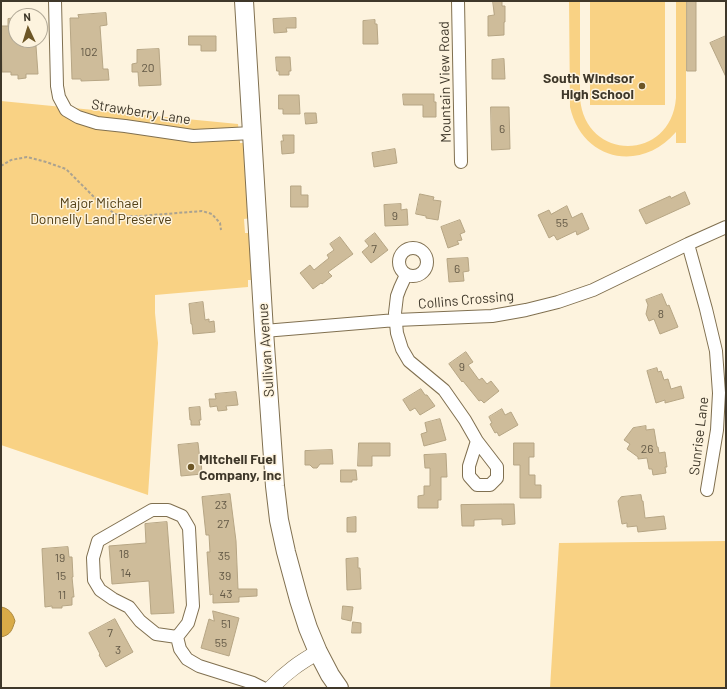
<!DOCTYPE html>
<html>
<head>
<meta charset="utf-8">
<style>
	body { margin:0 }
	#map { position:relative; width:727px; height:689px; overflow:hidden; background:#fdf3de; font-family:Barlow,sans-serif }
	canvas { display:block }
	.frame { position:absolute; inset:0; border:2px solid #3f382a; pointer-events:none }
	.north { position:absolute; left:8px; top:8px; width:40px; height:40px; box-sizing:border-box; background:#fdf3de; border:1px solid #b1a896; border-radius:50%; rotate:356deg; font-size:11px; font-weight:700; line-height:16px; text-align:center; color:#3f382a }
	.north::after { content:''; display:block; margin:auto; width:14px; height:18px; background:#6d5626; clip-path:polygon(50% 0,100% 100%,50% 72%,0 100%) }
</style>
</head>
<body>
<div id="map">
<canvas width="727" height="689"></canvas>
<div class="frame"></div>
<div class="north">N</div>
</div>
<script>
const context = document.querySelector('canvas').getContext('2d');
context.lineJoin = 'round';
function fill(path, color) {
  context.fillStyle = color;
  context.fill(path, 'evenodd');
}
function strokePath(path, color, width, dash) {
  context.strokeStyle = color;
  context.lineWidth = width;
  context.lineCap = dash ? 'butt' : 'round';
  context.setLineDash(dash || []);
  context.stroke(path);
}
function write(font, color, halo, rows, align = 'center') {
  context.font = font + ' Barlow,sans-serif';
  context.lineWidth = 3;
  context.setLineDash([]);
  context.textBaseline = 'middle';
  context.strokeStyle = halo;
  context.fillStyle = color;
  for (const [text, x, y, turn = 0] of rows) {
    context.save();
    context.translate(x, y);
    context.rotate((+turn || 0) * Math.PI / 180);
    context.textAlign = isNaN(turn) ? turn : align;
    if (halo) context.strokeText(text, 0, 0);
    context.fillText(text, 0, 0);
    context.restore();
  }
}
fill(new Path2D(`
	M569 1H580V98C585 162 671 162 676 98V1H686V143H676V132C641 173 582 161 570 107Z
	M590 1H665V105H590Z
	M1 101 238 124 240 143H245L251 218 244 219 245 233H252L253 280H248V287L155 295V313L158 343 148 495 1 445Z
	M726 541V688H550L559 543Z`), '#f9d284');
const water = new Path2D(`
	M1 607C9 608 13 614 15 621 12 630 11 635 1 637Z`);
fill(water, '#d9ab48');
strokePath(water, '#ab883f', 1);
const building = new Path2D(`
	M493 1H502V6H505V22H504V35L488 36V16L494 15Z
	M687 1H696V71H687Z
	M106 13 107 25 100 26 103 69H108L109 80 81 81V79H72L70 18H79L78 15Z
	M16 18V40H32V46H36L38 74H26V78L18 79V75H11V72H2L1 26H8V19Z
	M296 18V28H286L287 32 274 33 273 19Z
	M375 20V24H377L378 44H363V21Z
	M189 36H216V51H201V45H189Z
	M726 36V77L710 43Z
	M159 49 161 85 139 86 138 72H132V64L137 63V50Z
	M276 57H290L291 71H289V75H279V71H277Z
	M504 59 505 79H492V60Z
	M403 94H434V102H436V117H423V105H404Z
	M279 95H299L300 114H283V109H279Z
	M491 107H509L510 149 492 150Z
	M305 113H316L317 123 306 124Z
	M283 135H294V153L282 154 281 141H283Z
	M395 149 397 163 374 167 372 153Z
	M291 186H301V195H308V207H291Z
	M685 192 690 204 646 224 639 210 670 196 671 198Z
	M420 194 434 197 433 200 441 201 438 220 426 218V216L416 214Z
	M401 204V210L407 209 408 225 385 226 384 205Z
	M567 206 572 218 582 213 589 229 577 235 576 231 557 240 554 235 549 238 538 215 549 210 551 214Z
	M460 220 465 232 460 234 462 240 457 241 459 244 448 248 441 227Z
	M375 233 388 250 371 263 362 252 369 246 365 241Z
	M340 237 353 254 328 272 332 276 322 284 321 283 313 289 300 273 310 265 314 270 329 258 327 255 334 250 330 244Z
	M468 258 469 271 463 272 464 281 449 282 447 259Z
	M662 294 667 306 669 305 678 327 660 334 654 319 649 321 646 314 648 305 646 300Z
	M203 302 205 320 209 319V322L214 321 215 332 193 334 192 324H191L189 304Z
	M466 352 473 362 468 365 479 380 482 378 487 384 491 381 499 391 484 403 481 400 479 401 463 381 462 382 449 364Z
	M657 368 658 372 661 371 664 380 668 379 671 389 681 386 684 398 665 403V400L656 403 647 371Z
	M421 389 425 395H427L435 406 420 415 415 408 410 411 403 400Z
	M236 392 238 405 226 406 227 410 218 411 217 406 210 407 209 399H216L215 394Z
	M200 407 201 420H199L200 425H191V420H190L189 408Z
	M502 409 505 415 511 412 518 425 499 436 497 432 495 433 490 424 492 423 489 417Z
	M440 419 446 440 424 446 421 434 427 432 425 423Z
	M646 426V430L654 429 657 447H658L659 453 665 452 667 467H665L666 473 653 475 652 469H649L647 458 638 459V457L627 449 630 444 624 440 633 428Z
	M198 443 200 460 201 459 202 474 181 476 178 445Z
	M359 443H390V456H372V466H358Z
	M514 443H534V457H529V475H535V485H541V498H520V465H514Z
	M332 450 333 464H320L317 468H313L310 465H305V451Z
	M446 454 447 477H441V500H438V508H418V496L424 495V486H430V468H425L424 455Z
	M341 470H356L357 480H352V482H341Z
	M230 494 236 541 238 589H257V596L239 597V602L213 603V594L210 595 207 552H210L209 535H206L202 497Z
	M641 495 642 501H643L645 518 664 516 666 529 638 532 637 526 627 527V523L622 524 618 501 621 497Z
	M503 504H514L515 524 502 525V519H493L474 520V526H462L461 505Z
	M356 517V532H347V518Z
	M167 522 174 613 151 614 149 581 112 584 109 546 146 543 145 524Z
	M68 547 69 557H72L73 577H72L74 597H72V605L62 606V608H52V606L45 607 42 549Z
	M358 558V568H360L361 589 347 590 346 559Z
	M343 606 353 607 351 621 342 619Z
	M213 611 239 618 229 656 201 648 209 619 214 621Z
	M115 619 133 652 106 667 99 655 100 654 89 633Z
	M353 622 361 623V633H352Z`);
fill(building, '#cebc9a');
strokePath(building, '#b6a584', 1);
const minor = new Path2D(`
	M55 1 57 86 59 97 66 110 78 117 97 123 125 126 193 136 252 133
	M458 1 461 162
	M688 244 706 309 716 351 719 393 717 430 707 490
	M399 262a14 14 0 1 1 28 0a14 14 0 1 1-28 0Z
	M406 275 400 288 397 296 395 313 397 333 402 349 409 361 444 390 465 420 477 441 497 467V478L490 485H477L469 476V466L477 441
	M264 331 396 320 492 316 526 310 558 302 593 290 688 244 726 227
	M152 510H168L182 516 189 528 193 606 188 623 177 637 156 634 140 621 129 607 113 599 100 590 94 580 93 558 98 541Z
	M177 637 180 649 187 659 199 666 253 683 263 688`);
const tertiary = new Path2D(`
	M271 688C286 672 299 663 318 652`);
const secondary = new Path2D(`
	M244 1 264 331 275 486 279 520 286 552 299 600 308 628 318 652 330 675 339 688`);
strokePath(minor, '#807050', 14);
strokePath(tertiary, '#807050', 16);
strokePath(secondary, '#807050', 20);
strokePath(new Path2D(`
	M1 166 11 160 27 157 46 162 66 169 100 203 115 214 128 216H140L202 211 212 214 220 223 221 230`), '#aaa290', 2, [3, 2]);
strokePath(minor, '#fff', 12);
strokePath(tertiary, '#fff', 15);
strokePath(secondary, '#fff', 18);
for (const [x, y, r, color] of [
	[642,86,4,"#6d5626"],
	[191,467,4,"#6d5626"]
]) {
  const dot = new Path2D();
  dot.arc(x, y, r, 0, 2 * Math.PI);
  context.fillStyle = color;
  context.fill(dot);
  strokePath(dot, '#fdf3de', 1.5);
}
write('12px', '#635946', null, [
	["102",89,52],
	["20",148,68],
	["6",502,129],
	["9",395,216],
	["55",562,223],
	["7",374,249],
	["6",457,269],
	["8",661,314],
	["9",462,367],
	["26",647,449],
	["23",221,505],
	["27",223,524],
	["18",124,554],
	["35",224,556],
	["19",60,558],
	["14",126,573],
	["15",61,576],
	["39",225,576],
	["43",226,594],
	["11",62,595],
	["51",226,624],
	["7",110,633],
	["55",221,643],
	["3",118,650]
]);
write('bold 14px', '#3f382a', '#fdf3de', [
	["South Windsor",634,78],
	["High School",634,94],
	["Mitchell Fuel",199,459,"left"],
	["Company, Inc",199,475,"left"]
], 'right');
write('14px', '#3f382a', '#fdf3de', [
	["Mountain View Road",445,82,-91],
	["Strawberry Lane",141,112,9],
	["Collins Crossing",466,300,-5],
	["Sullivan Avenue",266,350,-94],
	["Sunrise Lane",699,436,-83]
]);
write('14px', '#534016', '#fdf3de', [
	["Major Michael",101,203],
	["Donnelly Land Preserve",101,219]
]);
</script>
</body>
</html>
